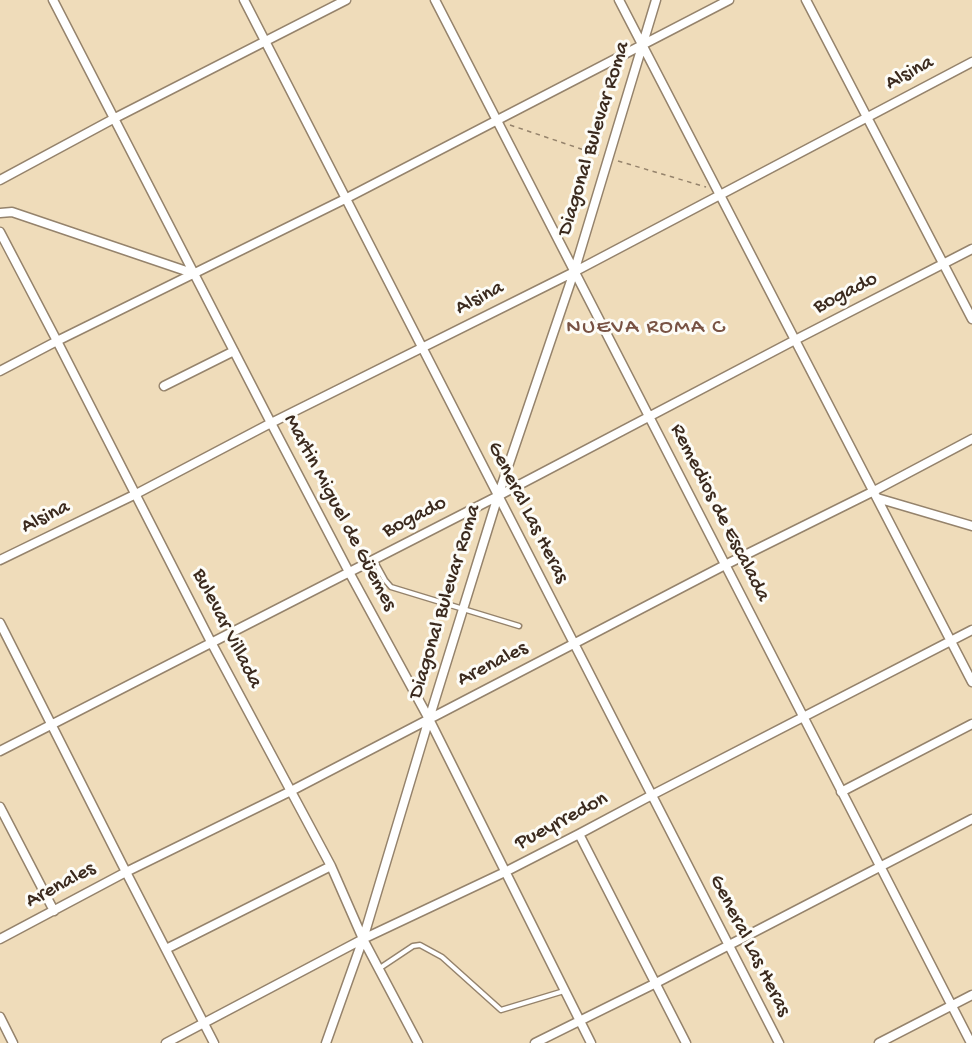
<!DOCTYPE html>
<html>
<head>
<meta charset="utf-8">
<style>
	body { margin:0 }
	canvas { display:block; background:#efdcba }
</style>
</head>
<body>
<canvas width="972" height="1043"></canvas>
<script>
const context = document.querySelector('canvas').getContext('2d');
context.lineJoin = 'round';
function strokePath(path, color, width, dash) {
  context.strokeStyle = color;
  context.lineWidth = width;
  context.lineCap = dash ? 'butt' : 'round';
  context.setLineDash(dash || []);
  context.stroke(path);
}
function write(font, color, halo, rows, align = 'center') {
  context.font = font + ' "Gochi Hand",sans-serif';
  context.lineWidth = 6;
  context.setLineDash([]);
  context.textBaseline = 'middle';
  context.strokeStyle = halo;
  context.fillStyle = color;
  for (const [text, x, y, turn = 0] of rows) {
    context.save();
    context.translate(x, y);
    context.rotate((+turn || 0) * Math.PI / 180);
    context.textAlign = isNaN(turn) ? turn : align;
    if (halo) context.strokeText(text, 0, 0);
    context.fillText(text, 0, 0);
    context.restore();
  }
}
const lane = new Path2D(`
	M374 560 385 580 391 587 519 626
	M380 968 413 946 420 945 442 957 501 1010 564 991`);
const street = new Path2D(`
	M53 0 271 423 349 572 429 719 591 1043
	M244 0 779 1043
	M435 0 971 1043
	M619 0 972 682
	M806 0 972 319
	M0 180 115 118 346 0
	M0 213 12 212 195 274
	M0 232 57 341 211 642 331 866 363 939 418 1043
	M0 371 57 341 345 199 729 0
	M164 386 234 351
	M877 498 972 526
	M0 560 136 494 271 423 574 272 972 62
	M0 623 126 872 214 1043
	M0 751 498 496 795 340 972 249
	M841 792 972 724
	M0 807 54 911
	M579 834 686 1043
	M0 939 126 872 291 791 725 565 874 491 972 439
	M166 949 331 866
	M0 1017 13 1043
	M166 1043 363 939 505 872 579 834 652 795 972 630
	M326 1043 363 939 429 719 498 496 574 272 656 0
	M535 1043 656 983 972 819
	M879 1043 972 995`);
strokePath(lane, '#95836c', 7);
strokePath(street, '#95836c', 11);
strokePath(new Path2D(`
	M510 125 599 155
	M618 161 706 187`), '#95836c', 1.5, [4.5, 4.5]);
strokePath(lane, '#fff', 4);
strokePath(street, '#fff', 8);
write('21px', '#3b2a1e', '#fdfcf7', [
	["Alsina",910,74,-28],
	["Diagonal Bulevar Roma",595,139,-73],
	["Bogado",846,294,-27],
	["Alsina",480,299,-27],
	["Martin Miguel de Güemes",339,513,62],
	["General Las Heras",527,513,63],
	["Remedios de Escalada",719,513,63],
	["Alsina",46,518,-26],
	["Bogado",415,518,-27],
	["Diagonal Bulevar Roma",446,602,-73],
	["Bulevar Villada",226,629,63],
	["Arenales",493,665,-27],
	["Pueyrredon",562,822,-28],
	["Arenales",61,886,-28],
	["General Las Heras",749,946,63]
]);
context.letterSpacing = '1.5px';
write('22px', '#785243', '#fdfcf7', [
	["NUEVA ROMA C",646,329]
]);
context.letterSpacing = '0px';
</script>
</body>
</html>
